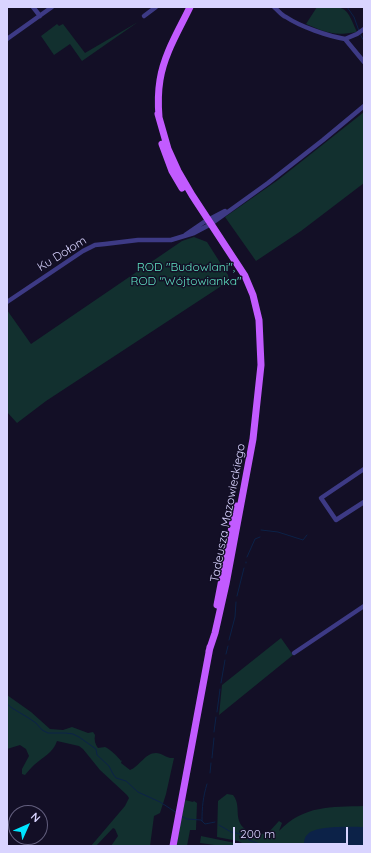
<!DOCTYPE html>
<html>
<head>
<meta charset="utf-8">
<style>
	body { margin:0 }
	#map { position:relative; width:371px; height:853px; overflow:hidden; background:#130f26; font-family:Quicksand,sans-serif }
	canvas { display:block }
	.frame { position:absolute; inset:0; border:8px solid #d9d4ff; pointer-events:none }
	.north { position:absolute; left:8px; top:805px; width:40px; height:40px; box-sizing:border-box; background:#130f26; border:1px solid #625e7d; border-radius:50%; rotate:45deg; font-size:11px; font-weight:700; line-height:16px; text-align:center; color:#d9d4ff }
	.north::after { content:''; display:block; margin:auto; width:14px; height:18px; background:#00e5ff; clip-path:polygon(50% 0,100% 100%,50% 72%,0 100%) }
	.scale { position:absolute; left:233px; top:827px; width:115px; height:18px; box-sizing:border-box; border:2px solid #d9d4ff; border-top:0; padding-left:5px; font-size:12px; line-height:14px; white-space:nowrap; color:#d9d4ff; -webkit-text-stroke:3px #130f26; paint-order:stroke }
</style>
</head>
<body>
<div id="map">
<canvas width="371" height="853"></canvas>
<div class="frame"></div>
<div class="north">N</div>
<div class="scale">200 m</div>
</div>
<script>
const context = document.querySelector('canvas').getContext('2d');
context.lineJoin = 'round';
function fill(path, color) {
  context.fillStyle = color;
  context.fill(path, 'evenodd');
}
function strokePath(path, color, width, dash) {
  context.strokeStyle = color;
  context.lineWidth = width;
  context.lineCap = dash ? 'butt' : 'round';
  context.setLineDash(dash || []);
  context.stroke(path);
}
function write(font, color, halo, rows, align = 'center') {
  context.font = font + ' Quicksand,sans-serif';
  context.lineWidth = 3;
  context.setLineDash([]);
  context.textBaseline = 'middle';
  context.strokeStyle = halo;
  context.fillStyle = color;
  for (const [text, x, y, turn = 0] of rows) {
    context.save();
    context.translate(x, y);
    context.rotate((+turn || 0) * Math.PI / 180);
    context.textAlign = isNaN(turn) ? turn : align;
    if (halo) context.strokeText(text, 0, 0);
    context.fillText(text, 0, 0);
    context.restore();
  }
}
fill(new Path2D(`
	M317 7C347 7 345 5 357 32 333 36 328 33 306 24Z
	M138 22 82 61 70 44 54 55 41 36 57 24 59 26 63 24 85 53Z
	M364 112V183L301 231 256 261 225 217 278 180Z
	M194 237 207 242 228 275 229 281 46 401 17 423 7 412V310L31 344 182 241Z
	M281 638 293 655 219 715 222 685Z
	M7 695 31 712 50 729 63 730 72 727 88 733 93 732 95 735C94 740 95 744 98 748 100 748 103 747 105 747 110 749 118 757 121 761L122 760 121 763 130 770C139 767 145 753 156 753 162 753 167 759 174 758L166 794 160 813 154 816 150 846H111L118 836 115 829 113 828 96 846H91L125 806 129 798 127 795 100 770 83 749 79 746 57 741C53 753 43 757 34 765 31 768 28 771 25 775L22 774V769L29 756 26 749 20 745 7 749Z
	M227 794 233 795C244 809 228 823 255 835L268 833 279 821 282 823 279 831C304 805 331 807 364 806V846H248L238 841 217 837 218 801Z
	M185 800 193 802 194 801 197 803 196 830H190L187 846H176Z
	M201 836 235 843 243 846H222L200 843Z`), '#12302f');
fill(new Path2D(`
	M364 827V846H304C304 842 304 837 308 834 317 825 351 827 364 827Z`), '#0c2248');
strokePath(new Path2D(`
	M347 7 354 17 359 31
	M360 34 364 41
	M261 530 278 532 303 540 307 535
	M247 557 255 539 260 537
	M246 563V562
	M237 596 244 568
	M229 640 235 617 236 602
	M226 654 228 646
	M221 683 225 660
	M7 704 12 708 27 717 36 723 42 730 48 733H66L73 734 79 737 96 749 97 755 109 766 113 774 116 778 126 781 138 792 160 802 177 813
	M217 712 220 689
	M214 732 216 717
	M212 758 214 738
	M210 773 211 763
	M181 816 187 819 201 820 205 824 215 822
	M202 821C202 807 203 797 207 784
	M219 825 231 832 245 835 249 840 265 846`), '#0c2248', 1);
strokePath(new Path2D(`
	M33 7 40 16
	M274 7C278 10 281 15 286 17 301 27 328 36 345 39L364 62
	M144 16 156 7
	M7 39 52 7
	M345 39 357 34 364 29
	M185 235 204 222 225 211
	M7 302 83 251 95 245 105 244 138 240H171L194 233 211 224 268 183 323 140 364 106
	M364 469 321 498 336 520 364 502
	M294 653 364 606`), '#3d3a85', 4.5);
strokePath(new Path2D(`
	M158 114 168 149 178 171 192 195 245 276 253 295 259 320 261 365 253 439 226 584 215 633 209 651
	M159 117C158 105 158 92 160 80 164 54 179 30 190 7
	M162 144 172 171 182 188
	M217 605 236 506
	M173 846 210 647`), '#c25bff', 7);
write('12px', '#d9d4ff', '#130f26', [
	["Ku Dołom",62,254,-32],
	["Tadeusza Mazowieckiego",228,513,-79]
]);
write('12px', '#5fe0c0', '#130f26', [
	["ROD \"Budowlani\",",186,267],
	["ROD \"Wójtowianka\"",186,281]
]);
</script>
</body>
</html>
